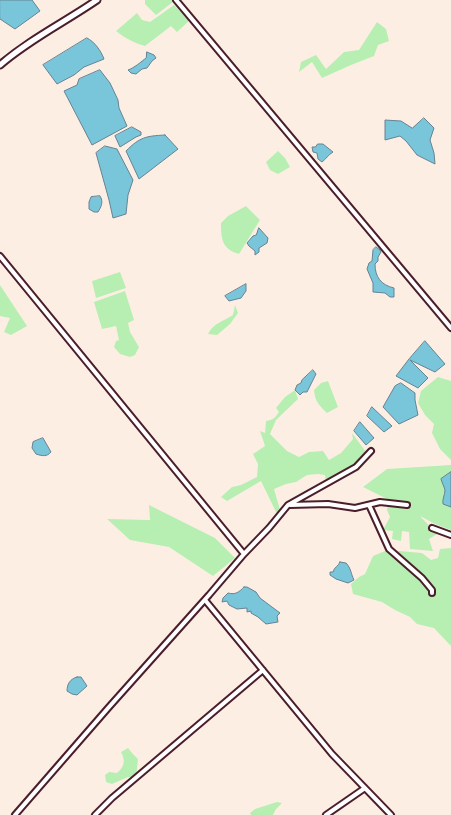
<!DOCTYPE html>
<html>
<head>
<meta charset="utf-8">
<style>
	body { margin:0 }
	canvas { display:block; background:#fdeee4 }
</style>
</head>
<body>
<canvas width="451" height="815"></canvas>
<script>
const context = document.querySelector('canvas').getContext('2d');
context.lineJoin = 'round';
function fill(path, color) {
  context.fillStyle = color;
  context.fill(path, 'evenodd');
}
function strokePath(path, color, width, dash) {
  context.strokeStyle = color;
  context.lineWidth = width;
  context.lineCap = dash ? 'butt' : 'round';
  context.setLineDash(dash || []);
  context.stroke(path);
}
fill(new Path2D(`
	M145 0H171L173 2 156 15 145 4Z
	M174 5 189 21 177 32 171 26 145 46C134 43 125 38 116 31L137 13 142 20 150 22Z
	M377 22 386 29 389 41 378 45 374 56 351 65 322 78 312 62 299 72 301 62 316 55 326 69 344 52 359 50Z
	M278 151 285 158 290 167 278 174 270 170 266 162Z
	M246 206 260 220 239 254C222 249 221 239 221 223L228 216Z
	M120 272 126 288 96 298 92 281Z
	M0 285 27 326 11 335 4 332 10 318 0 316Z
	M125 291 134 320 128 323 130 332 139 347 135 355 130 357 120 354 114 347 116 341 119 340 116 326 102 329 94 302Z
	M235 305 238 313 230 324 217 335 208 334C213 323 224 321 233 315Z
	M438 377 451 381V460L440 449 432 433 434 424 425 415 418 403 421 391Z
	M328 381 338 407 327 413C319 405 315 402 314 390L321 383Z
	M295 390 298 399 276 420 270 434 287 451 299 457 309 452 323 451 329 460 341 453 353 439 352 433 366 452 353 468 326 481 325 475 318 474 307 475 296 482 286 484 274 489 280 510 277 514 261 481 227 501 221 497 232 487 241 485 257 477 258 464 253 454 265 446 260 431 265 433 266 421C273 420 275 418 279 412L276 408 285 397Z
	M451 465V530L435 524 420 516 437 534 429 539 433 551 410 549 409 532 402 531 401 541 392 539 393 531 383 530 390 517 387 510 388 505 397 504 363 487 387 469Z
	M149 505 215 538 235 558 213 576 169 547 130 540 107 519 150 520Z
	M451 548V646L434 628 417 624 410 617 395 610 382 602 353 594 351 584 359 577 365 574 373 556 385 551H399L422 553 431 560 438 558 440 549Z
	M128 748 132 753 138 759 136 778 128 777 112 784 106 782 105 775 109 772 117 773C124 767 126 761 121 752Z
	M277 802 282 803 276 809 273 815H251L250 813 255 809Z`), '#b7efb2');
const water = new Path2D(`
	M0 0H32L40 11 15 29 0 19Z
	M87 38C95 42 101 51 104 59L84 67 74 75 57 84 43 65Z
	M147 52 154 55 156 58 152 61 147 68 142 69 136 74 131 73 128 70C134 68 141 62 146 58Z
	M100 70 110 83 118 100 119 108 127 126 92 145 64 91 77 85 79 79Z
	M424 118 434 128 430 140 434 153 435 164 417 155 406 141 400 136 385 140V120L401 121 412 128Z
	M132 127 141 132V135L136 137 120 147 115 136Z
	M165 135 178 149 139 179 126 151C140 137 146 136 165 135Z
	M318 144H323L333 152C328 155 326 159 322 162L318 159 317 153 313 152 312 147H315Z
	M105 146 117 149 133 180 128 195 126 214 113 218 109 200 96 153Z
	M100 196C104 202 101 207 98 212H94L89 209V202L91 197Z
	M259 228 268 238 267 243 259 248V252L255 255V251L249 246 247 243 253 236 256 235Z
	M376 247 380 250 381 252 378 257V261L375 264C375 277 381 285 394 288V297H390L385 293 373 292V283L367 269 369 263 372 261 373 250Z
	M246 284V291L241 298 229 301 225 296Z
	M425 341 445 364 435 372 410 360 428 378 418 388 396 376 409 359Z
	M313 370 316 374 307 392H303L300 395 295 390 297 385 301 383 302 380Z
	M401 383 415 393V400L418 415 399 424 383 407 395 386Z
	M372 407 392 426 384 432 367 416Z
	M360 422 374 438 366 445 354 431Z
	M43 438 51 452C47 457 42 456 36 454L32 448 33 442Z
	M451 472V507L443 504C442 499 445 495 445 490 444 486 442 483 441 479Z
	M340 562 346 563C351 568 351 574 354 580L348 583 336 579 330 575V572H333C334 567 339 566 340 562Z
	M244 587H247L256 592 260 598 280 613 277 616 278 622 266 624 258 617 251 613V611L247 612V608L237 609 229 605 227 601 222 602 223 598 228 593C236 595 239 592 244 587Z
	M77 677H81L87 686 77 695 72 694 67 691C67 684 70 679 77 677Z`);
fill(water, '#79c5d9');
strokePath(water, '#668393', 1);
const street = new Path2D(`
	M176 0 451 328
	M0 256 244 554
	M290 505 328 504 355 508 380 502 407 505
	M369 505 389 549 422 578 432 590V593
	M432 528 451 535
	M205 600 332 754 391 815
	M15 815 109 707 209 595 244 554 269 528 288 505 356 467 371 451
	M95 815 112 798 263 670
	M326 815 365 788`);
const secondary = new Path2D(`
	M0 65C30 39 65 22 97 0`);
strokePath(street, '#4a1f2b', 8);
strokePath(secondary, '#4a1f2b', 9);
strokePath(street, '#fff', 4);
strokePath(secondary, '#fff', 5);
</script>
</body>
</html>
